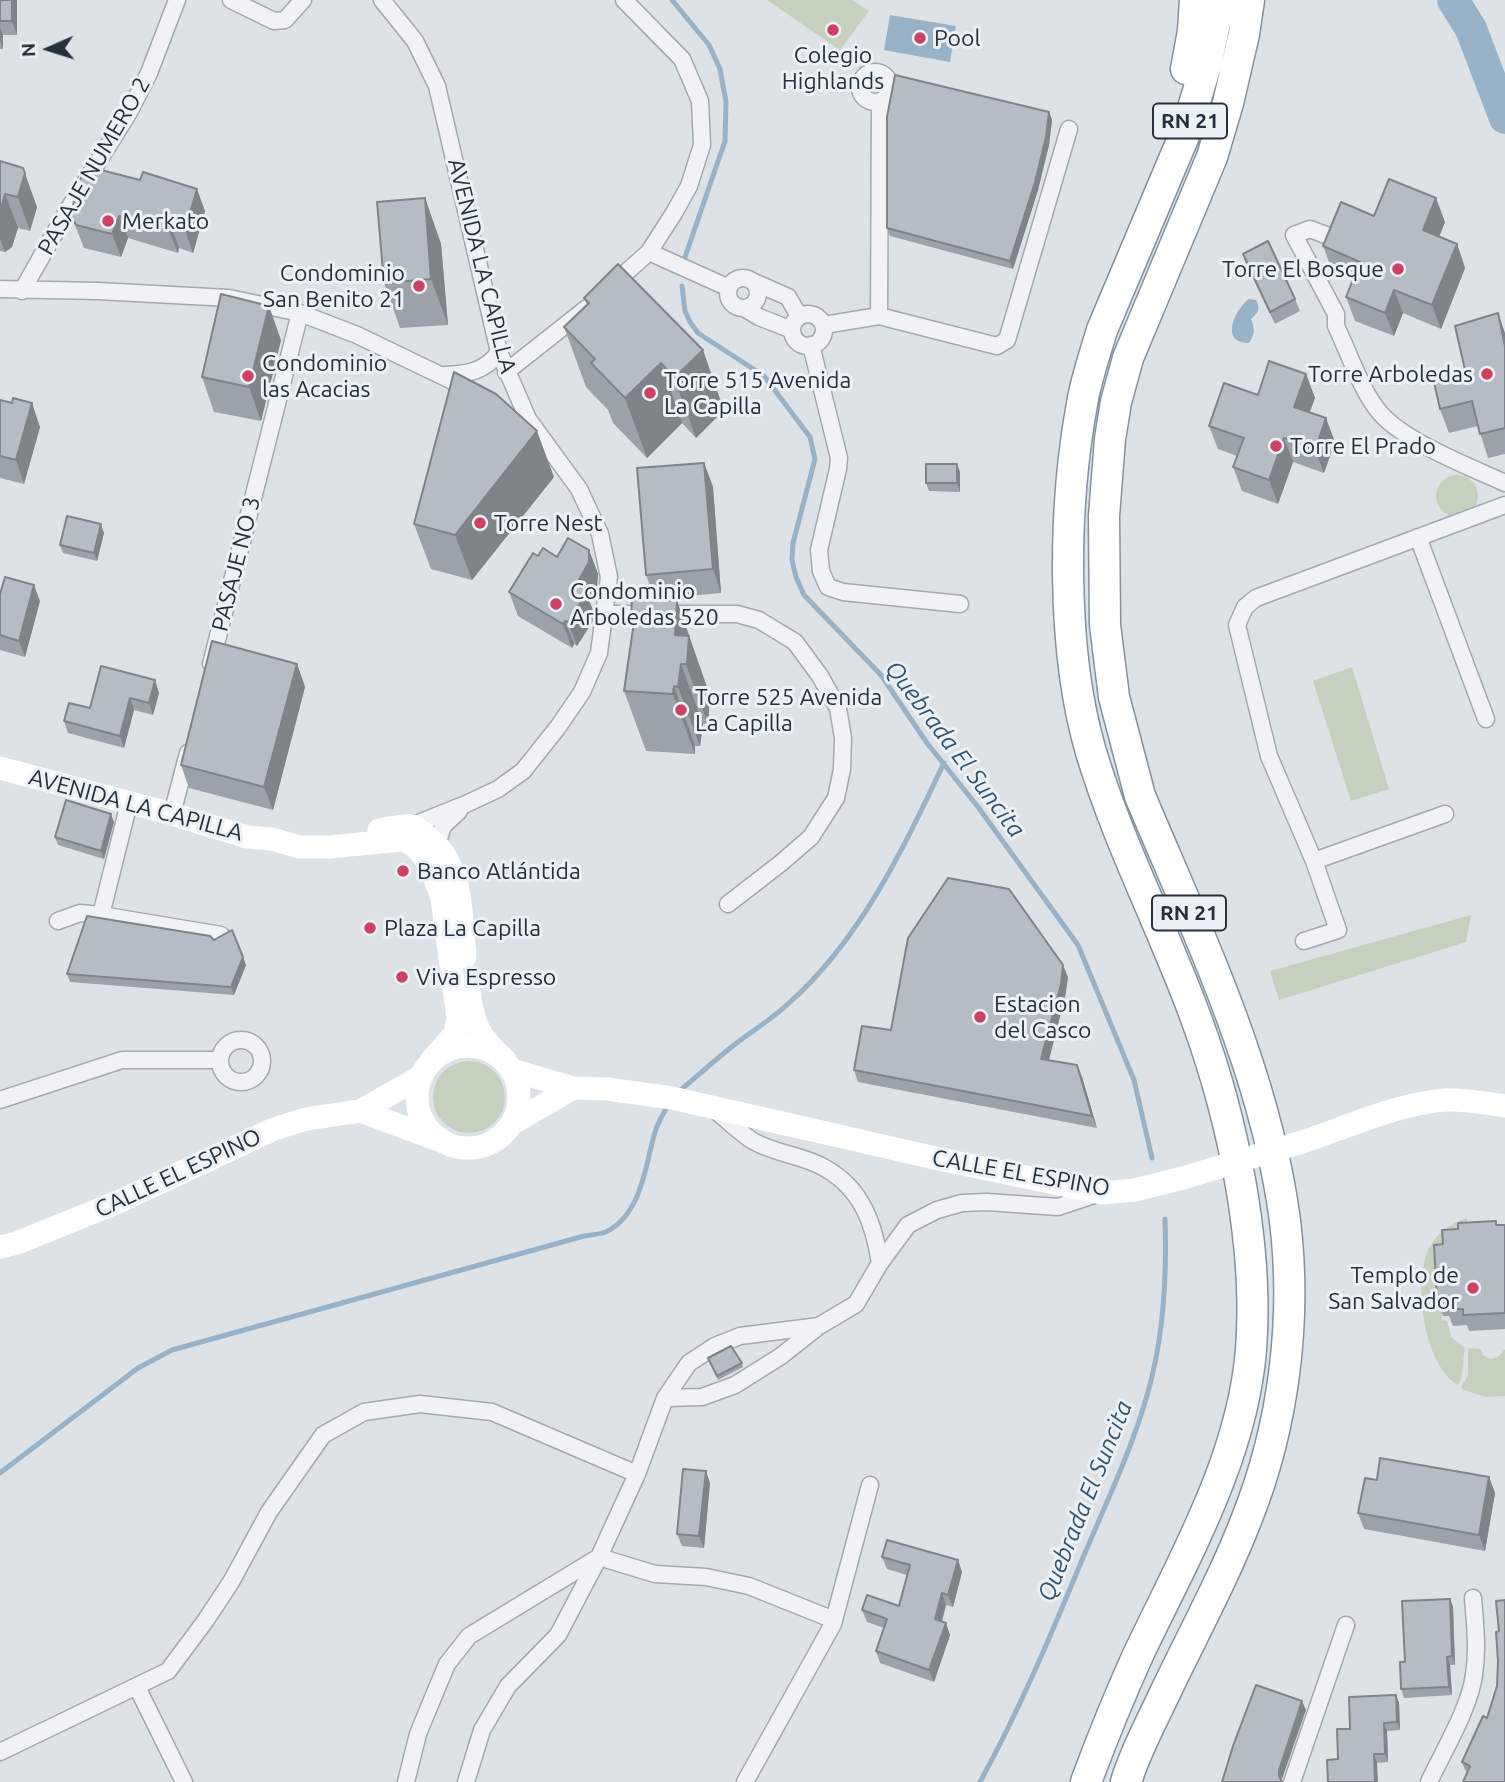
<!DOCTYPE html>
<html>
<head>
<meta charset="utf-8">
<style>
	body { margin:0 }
	#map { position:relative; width:1505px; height:1782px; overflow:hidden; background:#dde2e7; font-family:Ubuntu,sans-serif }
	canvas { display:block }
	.north { position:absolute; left:14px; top:14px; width:70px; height:70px; -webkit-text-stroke:5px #ecf1f5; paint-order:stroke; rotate:267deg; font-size:19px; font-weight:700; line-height:28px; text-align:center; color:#27313d }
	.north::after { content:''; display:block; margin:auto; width:24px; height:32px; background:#27313d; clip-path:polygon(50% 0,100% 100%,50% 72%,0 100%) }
</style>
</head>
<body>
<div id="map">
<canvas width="1505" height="1782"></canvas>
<div class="north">N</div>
</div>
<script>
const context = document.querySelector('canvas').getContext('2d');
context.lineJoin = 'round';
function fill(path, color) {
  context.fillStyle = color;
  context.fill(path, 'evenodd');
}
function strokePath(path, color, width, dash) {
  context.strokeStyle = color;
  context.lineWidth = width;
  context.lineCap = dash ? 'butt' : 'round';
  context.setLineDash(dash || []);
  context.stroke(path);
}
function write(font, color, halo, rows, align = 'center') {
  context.font = font + ' Ubuntu,sans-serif';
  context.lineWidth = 6;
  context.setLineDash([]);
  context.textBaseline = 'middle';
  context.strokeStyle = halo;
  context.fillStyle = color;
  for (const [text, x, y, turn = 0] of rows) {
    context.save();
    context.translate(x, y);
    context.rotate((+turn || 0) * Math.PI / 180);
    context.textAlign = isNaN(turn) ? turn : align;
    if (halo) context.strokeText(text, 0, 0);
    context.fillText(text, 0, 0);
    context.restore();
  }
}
fill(new Path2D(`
	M767 0H852L869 11 840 50Z
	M1436 496a21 21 0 1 1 42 0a21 21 0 1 1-42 0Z
	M1352 667 1389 789 1351 801 1313 681Z
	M1471 915 1466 942 1279 1000 1270 971Z
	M433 1097a36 36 0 1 1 72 0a36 36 0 1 1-72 0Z
	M1467 1218 1468 1237 1439 1261 1442 1320 1447 1321 1451 1337 1465 1348C1462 1362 1465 1373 1458 1385 1424 1365 1414 1287 1427 1253 1433 1236 1451 1223 1467 1218Z
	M1468 1348 1481 1349 1483 1355 1490 1359 1498 1357 1505 1349V1396L1486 1397 1462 1389 1461 1387 1468 1375Z`), '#c5d1be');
fill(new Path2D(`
	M890 15 956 26 950 62 884 50Z
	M1249 299 1256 300C1261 309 1258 313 1251 319 1255 329 1255 334 1249 343 1219 343 1235 309 1249 299Z`), '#98b3c7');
strokePath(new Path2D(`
	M672 0 709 45 720 69 726 102 725 141 684 260
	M682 286 685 311 690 322 698 333 764 376 810 437 815 459 793 543 792 560 796 577 804 595 881 675 927 743 978 807 1078 945 1134 1080 1152 1158
	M677 1093C696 1077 715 1060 734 1045 752 1031 772 1019 789 1003 861 939 903 849 944 763
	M0 1473 138 1368 172 1350 584 1236C591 1235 600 1234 606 1232 642 1214 645 1166 655 1132 658 1122 664 1113 669 1103
	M980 1782C1019 1711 1051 1635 1082 1560 1105 1505 1132 1450 1148 1392 1164 1336 1167 1277 1165 1219`), '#98b3c7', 5);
strokePath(new Path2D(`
	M1453 0 1471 29 1505 118`), '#98b3c7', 32);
const street = new Path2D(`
	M231 0 274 21 285 20 303 0
	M382 0 415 41 437 86 499 352 528 419 579 489 600 534 609 577 599 653 582 692 558 727 523 771 498 789 466 804 411 826
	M860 87a15 15 0 1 1 30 0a15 15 0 1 1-30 0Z
	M1331 237 1310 229 1294 235 1336 314V326C1349 353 1362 393 1381 414 1406 442 1470 467 1505 483
	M649 252 729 288
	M728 293a15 15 0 1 1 30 0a15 15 0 1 1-30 0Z
	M754 282 788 297 799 316
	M611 286 649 252 674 213 689 186 702 145 700 101 682 59 624 0
	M0 289 98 291 229 298 300 313 357 335 469 389
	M22 291 66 213 128 114 149 73 177 0
	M744 308 759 317 792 330
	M792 330a16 16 0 1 1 32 0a16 16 0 1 1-32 0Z
	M879 316 880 101
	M824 325 879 316 997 346 1007 340 1069 129
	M811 345 839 458 838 469 819 550 821 571 828 587 843 592 960 604
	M506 372 587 308
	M444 375C467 374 485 372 499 352
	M1418 537 1486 719
	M604 614H737L759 620 795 642 820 676 838 708 843 738 842 769 836 798 811 837 781 863 728 904
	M211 664 300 313
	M172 814 188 753
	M437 845 443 826 459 811
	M1314 861 1445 814
	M101 915 129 803
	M58 921 80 913 101 915 221 935
	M1304 941 1338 930 1314 861 1269 756 1237 625 1245 607 1256 598 1505 505
	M220 1061a21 21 0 1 1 42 0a21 21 0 1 1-42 0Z
	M0 1100 122 1060H220
	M715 1110C727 1120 740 1133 753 1141 775 1154 803 1155 825 1168 862 1189 874 1224 880 1263
	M665 1398 702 1397 735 1385 781 1356 819 1326 856 1304 880 1263 908 1225 937 1210 962 1203 987 1202 1058 1207 1097 1194
	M137 1687 184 1782
	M0 1752 168 1671 206 1620 231 1582 269 1512 323 1435 364 1412 420 1404 492 1412 637 1474
	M406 1782 418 1734 439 1683 447 1664 469 1636 599 1557 655 1574 706 1577 749 1586 834 1620
	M466 1782 482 1730 508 1686 558 1635 599 1557 637 1474 665 1398 689 1363 715 1346 740 1336 819 1326
	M745 1782 833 1624 870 1485
	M1292 1782 1346 1625
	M1429 1782C1443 1752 1470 1707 1474 1675 1478 1649 1475 1623 1473 1598`);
const highway = new Path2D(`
	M1186 69 1193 31 1195 0
	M1086 1782C1102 1739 1119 1697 1138 1655 1184 1558 1242 1459 1251 1350 1259 1245 1233 1119 1197 1021 1164 930 1119 845 1091 752 1061 650 1063 508 1082 404 1086 379 1095 354 1102 330L1186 131 1206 65 1220 0
	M1126 1782C1135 1752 1151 1723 1164 1695 1192 1636 1224 1578 1247 1518 1284 1425 1297 1319 1285 1221 1266 1073 1197 932 1140 796L1114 697 1105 625 1104 516 1110 439 1116 402 1128 358 1212 157 1228 103 1244 34 1249 0`);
strokePath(street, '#a3a9b1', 19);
strokePath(highway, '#85919d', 33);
strokePath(street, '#f0f2f5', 16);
strokePath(new Path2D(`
	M0 768 172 814 247 837 272 839 299 847H329L402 840 414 845 429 863 442 898 458 1018 455 1034 431 1061
	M379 830C388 829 404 824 412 826 418 828 425 835 430 839 464 867 461 917 465 957
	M469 991C473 1025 479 1037 505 1060
	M417 1097a51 51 0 1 1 102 0a51 51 0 1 1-102 0Z
	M512 1070 573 1088 607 1089 672 1098 935 1158 1102 1193 1135 1190 1183 1178
	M360 1111 436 1139
	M513 1123 573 1088
	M1302 1142C1348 1127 1396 1104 1445 1100 1464 1099 1486 1103 1505 1106
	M0 1247 17 1243 118 1202 274 1129 306 1119 360 1111 422 1076`), '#fff', 23);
strokePath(highway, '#fff', 30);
strokePath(new Path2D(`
	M1183 1178 1302 1142`), '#fff', 23);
fill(new Path2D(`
	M0 0H17V35H3V49H0Z
	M1049 112 1052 120 1049 145 1038 190 1013 269 890 236 887 228Z
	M0 161 37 207 30 231 18 228 12 247 5 252 0 251Z
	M425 198 441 244 448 325 400 328 384 283Z
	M205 211 193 253 179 248 178 253 128 238 121 257 84 248 71 215Z
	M1374 216 1445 222 1439 237 1457 244 1465 268 1441 329 1403 313 1394 336 1355 321 1346 297 1353 279 1332 270 1323 246Z
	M1243 254 1295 299 1300 311 1275 324 1247 266Z
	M584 298 724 410 696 438 682 423 647 458 613 423 608 410 586 387 564 327 587 305Z
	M1505 333V454L1488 458 1478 426 1449 433 1440 409 1466 374Z
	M281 340 261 421 214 412 202 377Z
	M1306 374 1315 398 1309 413 1335 442 1324 473 1293 462 1278 504 1242 491 1233 467 1237 456 1218 449 1209 426 1258 395Z
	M0 400 12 403 40 427 24 484 0 478Z
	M704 463 713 487 721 593 655 599 646 575Z
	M957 464 960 472V492L929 491 926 483Z
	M554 477 472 580 431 569 414 524Z
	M104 533 97 561 63 553 60 545Z
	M589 550 598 574 597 586 589 600 594 613 593 621 577 646 574 644 572 648 518 616 509 592 538 556 557 557Z
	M0 594 40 601 25 657 0 650Z
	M677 601 710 696 708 724H703L700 746H695V754L646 751 624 691 634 626 631 618Z
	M297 664 305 687 273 810 189 788 181 765Z
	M101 666 159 693 153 715 134 710 124 748 68 733 64 721 90 708Z
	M114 822 104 859 58 845 55 837Z
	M246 965 234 995 70 982 67 974Z
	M1068 977 1065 997 1049 1060 1082 1077 1097 1128 858 1082 854 1070 891 1030Z
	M1498 1225H1505V1329L1469 1331 1467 1325 1453 1326 1449 1316H1443L1437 1300Z
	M708 1358 742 1363 743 1367 718 1380Z
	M1489 1477 1495 1493 1485 1551 1364 1529 1358 1513 1377 1480Z
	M710 1483 704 1548 682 1546 677 1534Z
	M882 1557 958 1560 962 1572 953 1607 946 1605 942 1622 950 1635 934 1682 880 1663 876 1651 884 1628 867 1622 862 1610 899 1606 907 1575 887 1569Z
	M1450 1599 1453 1607 1455 1665H1450L1452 1695 1404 1698 1401 1689 1405 1662Z
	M1505 1600V1782L1468 1772 1465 1770 1462 1762 1487 1718 1497 1686 1499 1631Z
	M1396 1695 1399 1703 1400 1730 1387 1731 1388 1762 1377 1763 1338 1759 1350 1729Z`), '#9ca2a9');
fill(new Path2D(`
	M12 0H17V35L12 21Z
	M0 27 3 35V49L0 40Z
	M1049 112 1052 120 1049 145 1038 190 1013 269 1010 261Z
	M23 168 37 207 30 231 18 197Z
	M197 189 205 211 193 253 185 230Z
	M5 194 18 228 12 247 5 252 0 239V212Z
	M425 198 441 244 448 325 431 279Z
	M1436 198 1445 222 1432 254 1423 230Z
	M119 216 128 238 121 257 112 234Z
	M171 226 179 248 178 253 169 231Z
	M1457 244 1465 268 1441 329 1432 305Z
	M1394 290 1403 313 1394 336 1385 313Z
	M269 306 281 340 261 421 249 387Z
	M1498 313 1505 333V347Z
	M703 350 724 410 696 438 674 378Z
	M661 363 682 423 647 458 625 398Z
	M1306 374 1315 398 1303 431 1294 407Z
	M32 403 40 427 24 484 16 460Z
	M1326 418 1335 442 1324 473 1315 450Z
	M537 431 554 477 472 580 455 535Z
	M1284 438 1293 462 1278 504 1269 480Z
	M704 463 713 487 721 593 713 569Z
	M957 464 960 472V492L957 483Z
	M101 524 104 533 97 561 94 553Z
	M589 550 598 574 597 586 589 600 594 613 593 621 577 646 568 622 579 580Z
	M34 585 40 601 25 657 19 641Z
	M677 601 710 696 708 724 675 635Z
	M565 621 574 644 572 648 563 624Z
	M297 664 305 687 273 810 264 787Z
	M681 664 703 724 700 746 678 687Z
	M155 680 159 693 153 715 149 703Z
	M674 686 695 746V754L673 694Z
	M130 698 134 710 124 748 120 736Z
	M111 814 114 822 104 859 101 851Z
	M243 957 246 965 234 995 231 987Z
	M1063 965 1068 977 1065 997 1046 1071 1041 1059Z
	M1077 1065 1082 1077 1097 1128 1092 1116Z
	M706 1471 710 1483 704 1548 699 1536Z
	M1489 1477 1495 1493 1485 1551 1479 1535Z
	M958 1560 962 1572 953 1607 948 1595Z
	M942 1593 946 1605 939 1631 935 1619Z
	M1450 1599 1453 1607 1455 1665 1452 1656Z
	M946 1623 950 1635 934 1682 929 1670Z
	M1447 1657 1450 1665 1452 1695 1449 1687Z
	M1396 1695 1399 1703 1400 1730 1397 1722Z
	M1302 1701 1306 1710 1282 1779V1782L1279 1776V1770Z
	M1384 1723 1387 1731 1388 1762 1385 1754Z
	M1374 1754 1377 1763 1378 1782H1375Z`), '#7f8489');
const building = new Path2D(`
	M0 0H12V21H0Z
	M895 75 1049 112 1046 137 1035 182 1010 261 887 228V117Z
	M0 161 23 168 25 173 18 197 5 194 0 212Z
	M89 167 140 180 143 172 197 189 185 230 171 226 169 231 119 216 112 234 76 225 71 215 78 182Z
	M1389 179 1436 198 1423 230 1457 244 1432 305 1394 290 1385 313 1346 297 1360 262 1323 246 1341 202 1374 216Z
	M425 198 431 279 384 283 377 202Z
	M1268 241 1295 299 1270 312 1243 254Z
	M618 264 703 350 674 378 661 363 625 398 591 363 595 359 564 327 589 303 584 298Z
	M221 294 269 306 249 387 202 377Z
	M1498 313 1505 346V428L1480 434 1472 401 1440 409 1434 382 1466 374 1455 326Z
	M1269 361 1306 374 1294 407 1326 418 1315 450 1284 438 1269 480 1233 467 1244 438 1209 426 1224 383 1258 395Z
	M454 372 496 394 537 431 455 535 414 524Z
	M13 398 32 403 16 460 0 456V400L12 403Z
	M704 463 713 569 646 575 637 468Z
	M926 464H957V483H926Z
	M67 516 101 524 94 553 60 545Z
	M568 538 589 550V562L579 580 583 583 581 587 585 589 584 597 568 622 565 621 563 624 509 592 533 553 538 556 543 548 557 557Z
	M5 577 34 585 19 641 0 635V594Z
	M632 598 677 601 675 635 689 636 687 664H681L678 687 674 686 673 694 624 691 634 622 631 618Z
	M212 641 297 664 264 787 181 765Z
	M101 666 155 680 149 703 130 698 120 736 64 721 69 703 90 708Z
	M66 800 111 814 101 851 55 837Z
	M948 878 1009 889 1063 965 1061 984 1041 1059 1077 1065 1092 1116 854 1070 862 1026 891 1030 908 938Z
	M87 916 210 936 214 940 232 930 243 957 231 987 67 974Z
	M1496 1221V1225H1505V1313L1463 1315V1309H1447L1446 1299 1437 1300 1434 1245 1443 1244 1442 1230 1458 1229V1223Z
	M731 1346 742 1363 717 1376 708 1358Z
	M1380 1458 1489 1477 1479 1535 1358 1513 1365 1478 1377 1480Z
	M683 1469 706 1471 699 1536 677 1534Z
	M887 1540 958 1560 948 1595 942 1593 935 1619 946 1623 929 1670 876 1651 887 1619 862 1610 867 1595 899 1606 910 1565 882 1557Z
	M1450 1599 1452 1656 1447 1657 1449 1687 1401 1689 1400 1662H1405L1402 1601Z
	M1505 1600V1782H1463L1470 1766 1462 1762 1483 1716 1487 1718 1497 1686 1498 1661 1496 1632 1499 1631 1496 1601Z
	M1256 1685 1302 1701 1279 1770V1776L1282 1782H1222L1233 1746Z
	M1396 1695 1397 1722 1384 1723 1385 1754H1374L1375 1782H1328L1327 1760 1338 1759 1337 1729H1350L1349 1697Z`);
fill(building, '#b5bcc4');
strokePath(building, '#7f8489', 2);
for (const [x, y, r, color] of [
	[833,30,7,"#cc4264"],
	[920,38,7,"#cc4264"],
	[108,221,7,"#cc4264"],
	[1398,269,7,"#cc4264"],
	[419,286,7,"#cc4264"],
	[1487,374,7,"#cc4264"],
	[248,376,7,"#cc4264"],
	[650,393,7,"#cc4264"],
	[1276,446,7,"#cc4264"],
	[480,523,7,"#cc4264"],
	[556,604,7,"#cc4264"],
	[681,710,7,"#cc4264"],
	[403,871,7,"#cc4264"],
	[370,928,7,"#cc4264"],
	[402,977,7,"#cc4264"],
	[980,1017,7,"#cc4264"],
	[1473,1288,7,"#cc4264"]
]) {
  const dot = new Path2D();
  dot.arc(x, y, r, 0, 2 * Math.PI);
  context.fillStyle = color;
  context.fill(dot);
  strokePath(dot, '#ecf1f5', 2.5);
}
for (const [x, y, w] of [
	[1190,121,74],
	[1189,913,74]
]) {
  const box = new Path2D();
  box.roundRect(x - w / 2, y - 17.5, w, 35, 5);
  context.fillStyle = '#ecf1f5';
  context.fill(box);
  strokePath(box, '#27313d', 2);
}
write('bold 21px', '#27313d', null, [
	["RN 21",1190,121],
	["RN 21",1189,913]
]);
write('23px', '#27313d', '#ecf1f5', [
	["Pool",934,38],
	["Colegio",833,55,"center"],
	["Highlands",833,81,"center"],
	["Merkato",122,221],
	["Torre El Bosque",1384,269,"right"],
	["Condominio",405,273,"right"],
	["San Benito 21",405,299,"right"],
	["Condominio",262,363],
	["las Acacias",262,389],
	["Torre Arboledas",1473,374,"right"],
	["Torre 515 Avenida",664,380],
	["La Capilla",664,406],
	["Torre El Prado",1290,446],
	["Torre Nest",494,523],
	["Condominio",570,591],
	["Arboledas 520",570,617],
	["Torre 525 Avenida",695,697],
	["La Capilla",695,723],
	["Banco Atlántida",417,871],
	["Plaza La Capilla",384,928],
	["Viva Espresso",416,977],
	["Estacion",994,1004],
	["del Casco",994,1030],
	["Templo de",1459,1275,"right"],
	["San Salvador",1459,1301,"right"]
], 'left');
write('23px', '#27313d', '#ecf1f5', [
	["PASAJE NUMERO 2",94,166,-60],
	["AVENIDA LA CAPILLA",482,266,76],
	["PASAJE NO 3",236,564,-76],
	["AVENIDA LA CAPILLA",136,805,15],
	["CALLE EL ESPINO",178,1173,-25],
	["CALLE EL ESPINO",1021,1173,10]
]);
write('italic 24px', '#325470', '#ecf1f5', [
	["Quebrada El Suncita",955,749,53],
	["Quebrada El Suncita",1085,1501,-68]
]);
</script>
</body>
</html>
